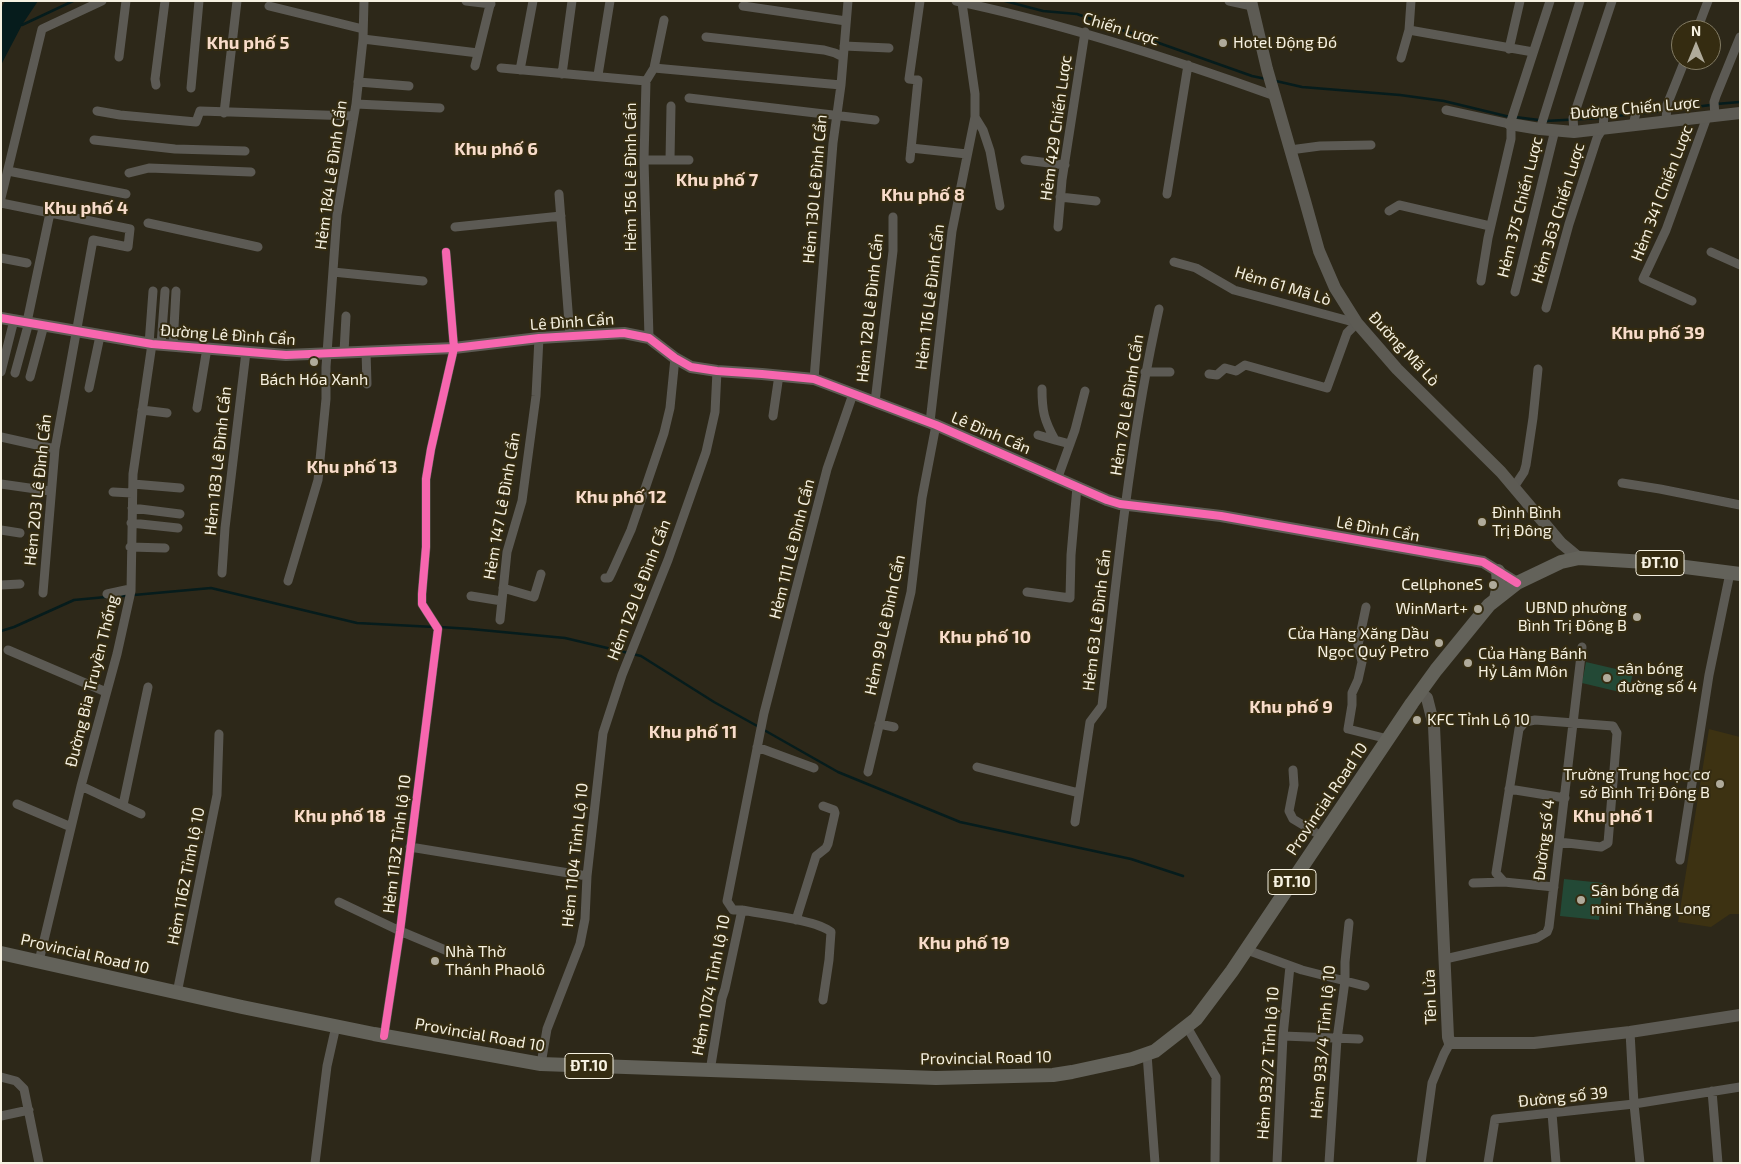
<!DOCTYPE html>
<html>
<head>
<meta charset="utf-8">
<style>
	body { margin:0 }
	#map { position:relative; width:1741px; height:1164px; overflow:hidden; background:#2d2819; font-family:"Exo 2",sans-serif }
	canvas { display:block }
	.frame { position:absolute; inset:0; border:2px solid #f6f1e1; pointer-events:none }
	.north { position:absolute; left:1671px; top:20px; width:50px; height:50px; box-sizing:border-box; background:#352c11; border:1px solid #827b64; border-radius:50%; rotate:0deg; font-size:14px; font-weight:700; line-height:20px; text-align:center; color:#f6f1e1 }
	.north::after { content:''; display:block; margin:auto; width:18px; height:22px; background:#b0ab9b; clip-path:polygon(50% 0,100% 100%,50% 72%,0 100%) }
</style>
</head>
<body>
<div id="map">
<canvas width="1741" height="1164"></canvas>
<div class="frame"></div>
<div class="north">N</div>
</div>
<script>
const context = document.querySelector('canvas').getContext('2d');
context.lineJoin = 'round';
function fill(path, color) {
  context.fillStyle = color;
  context.fill(path, 'evenodd');
}
function strokePath(path, color, width, dash) {
  context.strokeStyle = color;
  context.lineWidth = width;
  context.lineCap = dash ? 'butt' : 'round';
  context.setLineDash(dash || []);
  context.stroke(path);
}
function write(font, color, halo, rows, align = 'center') {
  context.font = font + ' "Exo 2",sans-serif';
  context.lineWidth = 4;
  context.setLineDash([]);
  context.textBaseline = 'middle';
  context.strokeStyle = halo;
  context.fillStyle = color;
  for (const [text, x, y, turn = 0] of rows) {
    context.save();
    context.translate(x, y);
    context.rotate((+turn || 0) * Math.PI / 180);
    context.textAlign = isNaN(turn) ? turn : align;
    if (halo) context.strokeText(text, 0, 0);
    context.fillText(text, 0, 0);
    context.restore();
  }
}
fill(new Path2D(`
	M1709 729 1740 737V914H1730L1711 927 1678 922Z`), '#3d3212');
fill(new Path2D(`
	M1586 662 1633 673 1628 694 1582 683Z
	M1564 879 1603 883 1599 920 1560 916Z`), '#234936');
fill(new Path2D(`
	M5 1H38L22 25 1 65V9Z`), '#061c1c');
strokePath(new Path2D(`
	M1005 1 1043 11 1077 14 1252 76 1266 79
	M22 25 73 1
	M1276 81 1302 87 1400 95 1444 101 1510 117
	M1716 104 1740 102
	M1669 110 1711 105
	M1515 117 1539 120
	M1607 117 1664 111
	M1545 121 1602 118
	M112 597 211 588 357 623 434 627
	M440 627 471 629 565 638 641 656 714 702 759 727
	M1 631 14 627 74 600 106 597
	M764 730 838 772 960 822 1131 859 1183 876`), '#061c1c', 2.5);
strokePath(new Path2D(`
	M466 1 491 4
	M956 1C1065 24 1170 58 1275 96
	M1229 1 1252 6
	M962 3 975 94V117L983 130 990 151 1000 206
	M269 6 363 29
	M743 6 846 21
	M1409 30 1533 52
	M1697 30 1708 1
	M706 37 824 50 835 53 843 57
	M363 39 478 53
	M844 46 889 48
	M1509 49 1520 1
	M119 57 126 1
	M1401 58 1409 30 1411 1
	M475 66 491 1
	M501 68 646 81
	M654 68 841 85
	M520 70 533 1
	M562 74 572 1
	M598 75 610 1
	M358 82 409 86
	M156 85 155 79 165 1
	M191 88 199 1
	M689 98 875 120
	M356 104 440 108
	M1446 110 1510 124
	M97 111 120 115 196 122 200 111 353 116
	M224 113 237 1
	M1715 116 1714 102 1716 96 1740 37
	M1666 121 1667 105 1685 60
	M1633 125 1636 113
	M1540 129 1580 1
	M1574 132 1573 118 1612 1
	M94 140 175 149 245 151
	M911 148 967 154
	M1290 150 1320 146 1371 145
	M910 159 918 80 909 79 920 1
	M644 160H689
	M670 160 671 106
	M1025 160 1065 165
	M8 171 126 194
	M129 173 149 168 251 172
	M559 194 570 336
	M1167 194 1188 65
	M1060 197 1096 201
	M1 198 42 29 102 1
	M1 203 130 229 128 247 93 240 55 449 43 593
	M1389 211 1399 205 1490 226
	M148 223 258 247
	M455 227 561 216
	M1058 227 1062 180 1085 32
	M1711 252 1740 265
	M1 258 27 263
	M1174 262 1196 268 1234 290 1357 323
	M333 272 423 281
	M1481 281 1488 238 1511 139V121L1550 1
	M1515 292 1555 130
	M1692 301 1643 279 1666 230 1707 117
	M1546 308 1569 224 1597 138 1603 128 1604 115
	M27 322 50 213
	M649 338 644 160 646 81 654 68 664 20
	M149 344 153 291
	M161 345 165 291
	M173 345 176 291
	M366 351 367 384
	M344 352 346 316
	M1 372 14 320
	M1145 372H1170
	M15 373 29 322
	M1209 374 1217 375 1225 368 1236 371 1245 365 1327 388 1347 333 1357 323
	M30 377 44 325
	M814 379 833 143 841 85 848 1
	M89 388 100 336
	M1042 389C1042 411 1044 420 1055 440L1070 444
	M875 402 893 251V217
	M197 408 207 348
	M142 410 167 413
	M773 416 779 375
	M930 422 952 231 975 117
	M1038 435 1055 440
	M1 437 55 449
	M1058 477 1075 430 1085 391
	M1622 483 1660 489 1740 505
	M1 484 50 491
	M133 484 180 488
	M1514 487 1524 472 1526 465 1533 418 1538 369
	M113 492 132 493
	M132 508 180 514
	M131 523 178 528
	M1 530 20 533
	M130 547 165 548
	M222 573 225 528 246 352
	M605 578H609L612 572 631 530 664 433 670 408 675 358
	M288 581 318 480 326 399V367L337 215 356 104 363 39 364 1
	M1 585 20 584
	M503 588 534 597 541 574
	M1027 592 1070 598 1071 555 1077 487
	M107 594 130 589
	M471 596 502 601
	M1366 607 1358 645 1362 662 1358 680 1352 693V705L1348 729 1388 739
	M500 620 507 552 522 501 536 396 539 338
	M8 650 106 692
	M879 724 894 727
	M757 747 814 768
	M977 767 1079 793
	M1293 770 1294 785 1289 811 1293 819 1323 837
	M868 772 911 592 922 498 936 425
	M81 786 141 814
	M1509 789 1565 798
	M17 804 71 827
	M123 805 148 687
	M1075 822 1090 722 1102 706C1117 573 1130 439 1159 309
	M410 847 587 876
	M1680 860 1709 675 1730 573
	M1473 883 1504 882
	M1554 887 1504 882 1496 873 1519 729 1525 722 1535 720 1613 726 1617 733 1608 843 1601 847 1559 842
	M339 902 400 931 450 952
	M742 910C761 914 817 920 831 932L829 960 823 1000
	M796 920 816 856 826 848 828 844 835 813 834 810 823 806
	M1247 950 1302 970 1365 986
	M1445 959 1537 938 1547 932 1549 927 1582 647
	M39 961 81 786 117 654 131 591 133 474 152 344
	M177 993 217 795 219 734
	M1187 1027 1216 1077 1215 1163
	M1630 1032 1634 1104 1640 1163
	M384 1036 400 931 438 629 422 604V594L426 547V479L431 449 454 348 446 252
	M1283 1036 1359 1039
	M1147 1054 1155 1163
	M541 1064 547 1029 580 944 585 919 587 876 603 733 622 675 668 560 706 452 715 412 717 371
	M710 1071 722 998 725 989 742 910H733L727 901 764 713 827 469 853 394
	M1 1077 16 1081 24 1089 39 1163
	M1712 1091 1718 1163
	M1552 1113 1556 1163
	M1 1116 29 1110
	M315 1163 327 1066 336 1026
	M1277 1163 1283 1036 1290 966
	M1329 1163 1337 1039 1345 981V962L1349 923
	M1421 1163 1432 1083 1444 1054 1450 1043
	M1488 1163 1495 1119 1634 1104 1740 1087`), '#5c5a54', 9);
strokePath(new Path2D(`
	M1251 1 1267 69 1305 201 1319 251 1335 288 1357 323 1397 369 1501 472 1561 543 1579 558
	M1510 124 1540 129 1574 132 1740 113
	M1 318 152 344 286 355 454 348 539 338 624 333 649 338 675 358 691 367 717 371 762 374 814 379 936 425 1107 500 1120 504 1221 516 1483 562 1517 583
	M1420 693 1427 698 1434 726 1448 1037 1450 1043H1534L1630 1032 1740 1015`), '#5d5b54', 12);
strokePath(new Path2D(`
	M1496 599 1499 585 1498 571
	M1 953 242 1007 374 1034 541 1064 936 1078 1053 1075 1072 1072 1132 1059 1155 1051 1196 1019 1232 971 1412 703 1436 670 1489 605 1517 583 1561 562 1579 558 1646 562 1740 574`), '#63625a', 14);
strokePath(new Path2D(`
	M1 318 152 344 286 355 454 348 539 338 624 333 649 338 675 358 691 367 717 371 762 374 814 379 936 425 1107 500 1120 504 1221 516 1483 562 1517 583
	M384 1036 400 931 438 629 422 604V594L426 547V479L431 449 454 348 446 252`), '#f766af', 8);
for (const [x, y, r, color] of [
	[1223,43,5,"#b0ab9b"],
	[314,362,5,"#b0ab9b"],
	[1482,522,5,"#b0ab9b"],
	[1493,585,5,"#b0ab9b"],
	[1478,609,5,"#b0ab9b"],
	[1637,617,5,"#b0ab9b"],
	[1439,643,5,"#b0ab9b"],
	[1468,663,5,"#b0ab9b"],
	[1607,678,5,"#b0ab9b"],
	[1417,720,5,"#b0ab9b"],
	[1720,784,5,"#b0ab9b"],
	[1581,900,5,"#b0ab9b"],
	[435,961,5,"#b0ab9b"]
]) {
  const dot = new Path2D();
  dot.arc(x, y, r, 0, 2 * Math.PI);
  context.fillStyle = color;
  context.fill(dot);
  strokePath(dot, '#352c11', 2);
}
for (const [x, y, w] of [
	[1660,563,48],
	[1292,882,48],
	[589,1066,48]
]) {
  const box = new Path2D();
  box.roundRect(x - w / 2, y - 12.5, w, 25, 4);
  context.fillStyle = '#352c11';
  context.fill(box);
  strokePath(box, '#f6f1e1', 1);
}
write('bold 15px', '#f6f1e1', null, [
	["ĐT.10",1660,563],
	["ĐT.10",1292,882],
	["ĐT.10",589,1066]
]);
write('16px', '#f6f1e1', '#352c11', [
	["Chiến Lược",1121,29,17],
	["Đường Chiến Lược",1635,108,-5],
	["Hẻm 429 Chiến Lược",1056,128,-82],
	["Hẻm 184 Lê Đình Cẩn",331,175,-82],
	["Hẻm 156 Lê Đình Cẩn",631,177,-90],
	["Hẻm 130 Lê Đình Cẩn",815,189,-85],
	["Hẻm 341 Chiến Lược",1662,193,-69],
	["Hẻm 375 Chiến Lược",1520,207,-76],
	["Hẻm 363 Chiến Lược",1558,213,-73],
	["Hẻm 61 Mã Lò",1283,286,17],
	["Hẻm 116 Lê Đình Cẩn",930,297,-83],
	["Hẻm 128 Lê Đình Cẩn",870,308,-84],
	["Lê Đình Cẩn",572,322,-4],
	["Đường Lê Đình Cẩn",228,335,4],
	["Đường Mã Lò",1404,349,47],
	["Hẻm 78 Lê Đình Cẩn",1127,405,-81],
	["Lê Đình Cẩn",991,433,23],
	["Hẻm 183 Lê Đình Cẩn",218,461,-84],
	["Hẻm 203 Lê Đình Cẩn",38,490,-84],
	["Hẻm 147 Lê Đình Cẩn",502,506,-80],
	["Lê Đình Cẩn",1378,529,10],
	["Hẻm 111 Lê Đình Cẩn",792,549,-76],
	["Hẻm 129 Lê Đình Cẩn",639,590,-69],
	["Hẻm 63 Lê Đình Cẩn",1097,620,-83],
	["Hẻm 99 Lê Đình Cẩn",885,625,-78],
	["Đường Bia Truyền Thống",92,681,-76],
	["Provincial Road 10",1327,799,-56],
	["Đường số 4",1544,840,-83],
	["Hẻm 1132 Tỉnh lộ 10",397,844,-83],
	["Hẻm 1104 Tỉnh Lộ 10",575,855,-84],
	["Hẻm 1162 Tỉnh lộ 10",186,876,-79],
	["Provincial Road 10",85,954,13],
	["Hẻm 1074 Tỉnh lộ 10",711,985,-79],
	["Tên Lửa",1430,997,-92],
	["Provincial Road 10",480,1035,10],
	["Hẻm 933/4 Tỉnh lộ 10",1323,1042,-85],
	["Provincial Road 10",986,1058,-1],
	["Hẻm 933/2 Tỉnh lộ 10",1268,1063,-86],
	["Đường số 39",1563,1097,-6]
]);
write('16px', '#f6f1e1', '#352c11', [
	["Hotel Động Đó",1233,43],
	["Bách Hóa Xanh",314,380,"center"],
	["Đình Bình",1492,513],
	["Trị Đông",1492,531],
	["CellphoneS",1483,585,"right"],
	["UBND phường",1627,608,"right"],
	["Bình Trị Đông B",1627,626,"right"],
	["WinMart+",1468,609,"right"],
	["Cửa Hàng Xăng Dầu",1429,634,"right"],
	["Ngọc Quý Petro",1429,652,"right"],
	["Của Hàng Bánh",1478,654],
	["Hỷ Lâm Môn",1478,672],
	["sân bóng",1617,669],
	["đường số 4",1617,687],
	["KFC Tỉnh Lộ 10",1427,720],
	["Trường Trung học cơ",1710,775,"right"],
	["sở Bình Trị Đông B",1710,793,"right"],
	["Sân bóng đá",1591,891],
	["mini Thăng Long",1591,909],
	["Nhà Thờ",445,952],
	["Thánh Phaolô",445,970]
], 'left');
write('bold 18px', '#f8dcca', '#352c11', [
	["Khu phố 5",248,43],
	["Khu phố 6",496,149],
	["Khu phố 7",717,180],
	["Khu phố 8",923,195],
	["Khu phố 4",86,208],
	["Khu phố 39",1658,333],
	["Khu phố 13",352,467],
	["Khu phố 12",621,497],
	["Khu phố 10",985,637],
	["Khu phố 9",1291,707],
	["Khu phố 11",693,732],
	["Khu phố 18",340,816],
	["Khu phố 1",1613,816],
	["Khu phố 19",964,943]
]);
</script>
</body>
</html>
